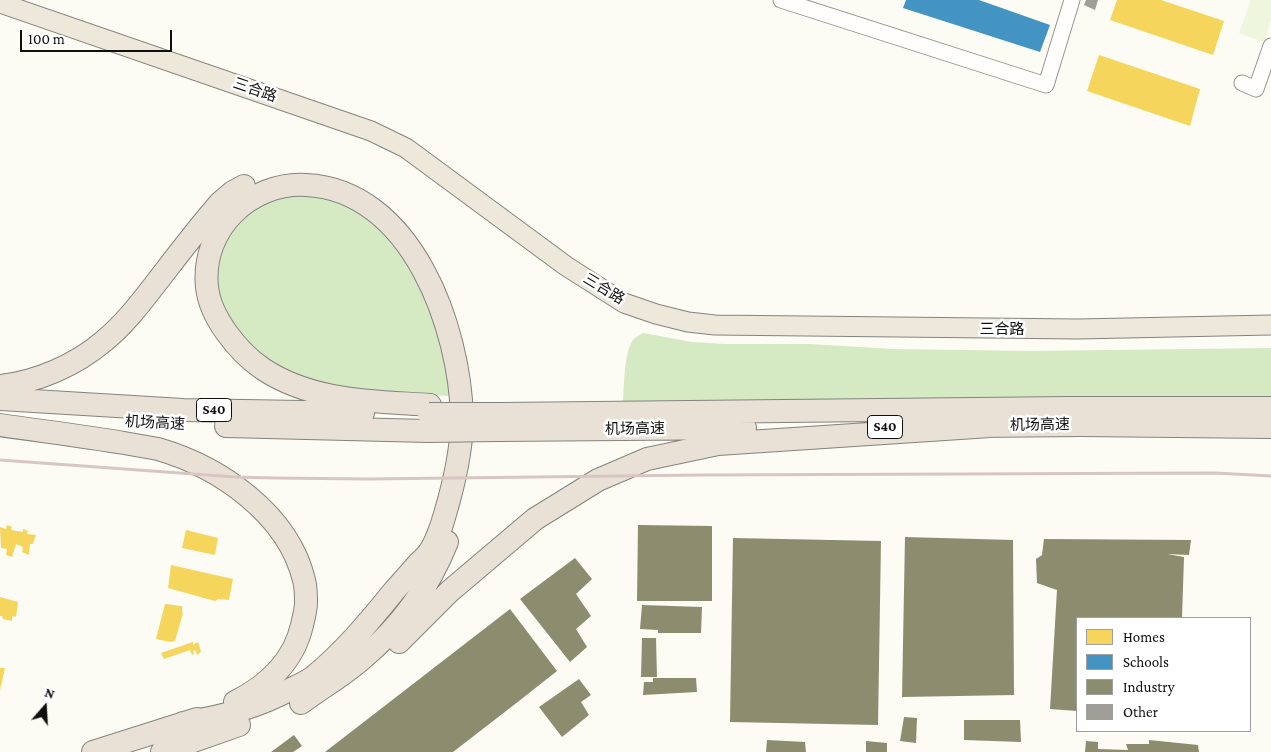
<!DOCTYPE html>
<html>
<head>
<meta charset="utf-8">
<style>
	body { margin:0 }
	#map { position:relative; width:1271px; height:752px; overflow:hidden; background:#fcfbf4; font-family:"Crimson Pro",serif }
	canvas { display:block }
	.legend { position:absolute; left:1076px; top:617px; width:175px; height:115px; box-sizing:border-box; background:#fff; border:1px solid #9f9f9f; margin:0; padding:6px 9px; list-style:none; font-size:15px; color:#0f0f0f }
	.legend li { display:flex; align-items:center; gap:10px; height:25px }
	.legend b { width:25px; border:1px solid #9f9f9f }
	.north { position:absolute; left:20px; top:682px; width:50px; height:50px; -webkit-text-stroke:4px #fff; paint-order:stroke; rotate:19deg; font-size:14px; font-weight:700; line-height:20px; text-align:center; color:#0f0f0f }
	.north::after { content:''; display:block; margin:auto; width:18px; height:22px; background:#0f0f0f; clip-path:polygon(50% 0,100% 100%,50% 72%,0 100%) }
	.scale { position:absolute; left:20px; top:30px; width:152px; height:22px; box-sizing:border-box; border:2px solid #0f0f0f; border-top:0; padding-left:6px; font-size:15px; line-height:18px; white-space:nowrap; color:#0f0f0f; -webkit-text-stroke:4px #fff; paint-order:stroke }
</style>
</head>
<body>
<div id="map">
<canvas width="1271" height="752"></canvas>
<ul class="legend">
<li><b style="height:14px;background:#f6d55c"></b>Homes</li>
<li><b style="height:14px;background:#4393c3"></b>Schools</li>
<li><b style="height:14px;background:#8c8c6e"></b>Industry</li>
<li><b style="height:14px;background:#a09e99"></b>Other</li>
</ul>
<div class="north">N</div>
<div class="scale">100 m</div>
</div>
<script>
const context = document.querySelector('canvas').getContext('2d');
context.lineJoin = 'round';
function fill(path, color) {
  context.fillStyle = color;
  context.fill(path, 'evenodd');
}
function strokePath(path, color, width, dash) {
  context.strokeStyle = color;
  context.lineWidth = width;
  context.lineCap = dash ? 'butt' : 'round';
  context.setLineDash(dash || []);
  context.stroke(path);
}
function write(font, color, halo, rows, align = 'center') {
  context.font = font + ' "Crimson Pro","Noto Sans SC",serif';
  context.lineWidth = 5;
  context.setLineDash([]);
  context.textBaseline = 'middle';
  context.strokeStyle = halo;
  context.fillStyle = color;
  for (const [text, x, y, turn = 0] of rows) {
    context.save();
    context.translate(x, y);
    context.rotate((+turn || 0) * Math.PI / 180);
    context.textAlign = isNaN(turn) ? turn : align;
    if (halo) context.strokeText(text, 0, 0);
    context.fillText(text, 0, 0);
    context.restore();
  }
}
fill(new Path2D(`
	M309 189 377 219 435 307 455 396 414 395 327 389 262 360 223 314 214 258 247 207Z
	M643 333 692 342 724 344H809L893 349 1031 351 1271 348V404L623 403C624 387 624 352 633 340 635 337 640 335 643 333Z`), '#d5e9c2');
fill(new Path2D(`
	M1251 0H1271V21L1264 42 1239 33Z`), '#eef6de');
fill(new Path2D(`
	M1117 0H1161L1224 21 1213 55 1110 20Z
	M1099 55 1200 89 1190 126 1087 91Z
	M7 525 12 527 11 530 23 532V529L28 531 27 534 36 535 33 544H30L29 555 22 552 23 547 16 544 12 557 6 555 7 549 1 548 0 527 6 529Z
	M186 530 218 538 215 555 182 548Z
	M171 565 233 579 229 600 218 599 215 601 168 588Z
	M0 597 18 602 16 617 12 616V621L3 619 2 616H0Z
	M165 604 182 606V611L183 613 175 641 170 642 156 639Z
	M193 642V645L198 642 201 652 197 655 195 650 193 651 194 654 192 655 190 650 164 659 161 653Z
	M0 668H5L0 690Z`), '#f6d55c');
fill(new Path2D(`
	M906 0H979L1050 25 1040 52 903 8Z`), '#4393c3');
fill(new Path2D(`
	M638 525 712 526V601H637Z
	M905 537 1013 540 1014 695 902 697Z
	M733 538 881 541 878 725 730 722Z
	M1044 539 1191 540 1189 555 1167 554 1184 557 1182 618H1077V711L1050 709 1057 590 1037 583 1036 559 1042 555Z
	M575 558 592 579 576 594 591 616 576 629 587 647 570 662 520 599Z
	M642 605 702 607 701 633H658V630L640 629Z
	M510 609 557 671 519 701 453 752H325Z
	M642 638H656L657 677H641Z
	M653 678H696L697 692 643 695 644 682H653Z
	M579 679 591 695 581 702 589 715 562 737 539 707Z
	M904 717 917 718 916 743 900 741Z
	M964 720H1020L1021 742 964 740Z
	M294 735 302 746 293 752H271Z
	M767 740 805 742 806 752H766Z
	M1149 740 1198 745 1199 752H1085L1086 741 1098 742V749L1128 750 1126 744H1149Z
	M866 741 887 743V752H866Z`), '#8c8c6e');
fill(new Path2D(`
	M1086 0H1098L1095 10 1084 5Z`), '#a09e99');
const minor = new Path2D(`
	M781 0 1046 85 1072 0
	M1242 83 1256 89 1271 46`);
const major = new Path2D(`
	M0 3 371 131 406 148 566 266 624 303 656 314 688 322 715 325 1078 329 1271 325`);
const highway = new Path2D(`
	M0 386C37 382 76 365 104 341 126 323 143 300 160 278 180 252 199 227 220 203L233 192 244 186
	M0 399 183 410 363 413
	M500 414 1069 408H1271
	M0 425C41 431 83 436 124 443 135 445 147 447 158 449 220 467 288 514 304 580 306 587 306 595 306 602 306 610 304 617 302 625 294 661 267 686 235 702
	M226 426 428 431
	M975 426 1081 425 1271 427
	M499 430 745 428
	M399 642 450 591 535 519 598 480 647 459 718 444 990 426
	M301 703C321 688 344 675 363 658 400 627 429 587 447 542
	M183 723C221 717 257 708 291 689 298 686 306 682 312 678 343 653 369 622 394 591 402 582 410 573 418 564 422 560 427 556 430 551 440 536 444 517 449 500 456 474 462 445 462 418 460 328 412 190 306 185 250 182 201 229 207 287 210 317 238 352 263 369 313 402 373 401 430 405
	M93 752 197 719
	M162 752 239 725`);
strokePath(minor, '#969592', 17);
strokePath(major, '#83837f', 21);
strokePath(highway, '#83837f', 24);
strokePath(minor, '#fffefd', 15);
strokePath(major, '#ede8da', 19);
strokePath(highway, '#eae1d6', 22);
strokePath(new Path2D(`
	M0 460 235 477 274 478 369 479 701 475 1215 473 1271 476`), '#d8c5c4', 3);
const highwayBridge = new Path2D(`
	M429 414H500
	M428 431 499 430`);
strokePath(highwayBridge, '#83837f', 24, []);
strokePath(highwayBridge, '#eae1d6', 22);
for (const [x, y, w] of [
	[214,410,35],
	[885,427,35]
]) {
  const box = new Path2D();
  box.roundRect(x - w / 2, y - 11.5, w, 23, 4);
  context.fillStyle = '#fff';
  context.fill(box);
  strokePath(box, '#0f0f0f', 1);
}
write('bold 14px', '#0f0f0f', null, [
	["S40",214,410],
	["S40",885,427]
]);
write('15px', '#0f0f0f', '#fff', [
	["三合路",255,90,19],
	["三合路",604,289,31],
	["三合路",1002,329],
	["机场高速",155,423,3],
	["机场高速",1040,425,-1],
	["机场高速",635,429,-1]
]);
</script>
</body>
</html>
